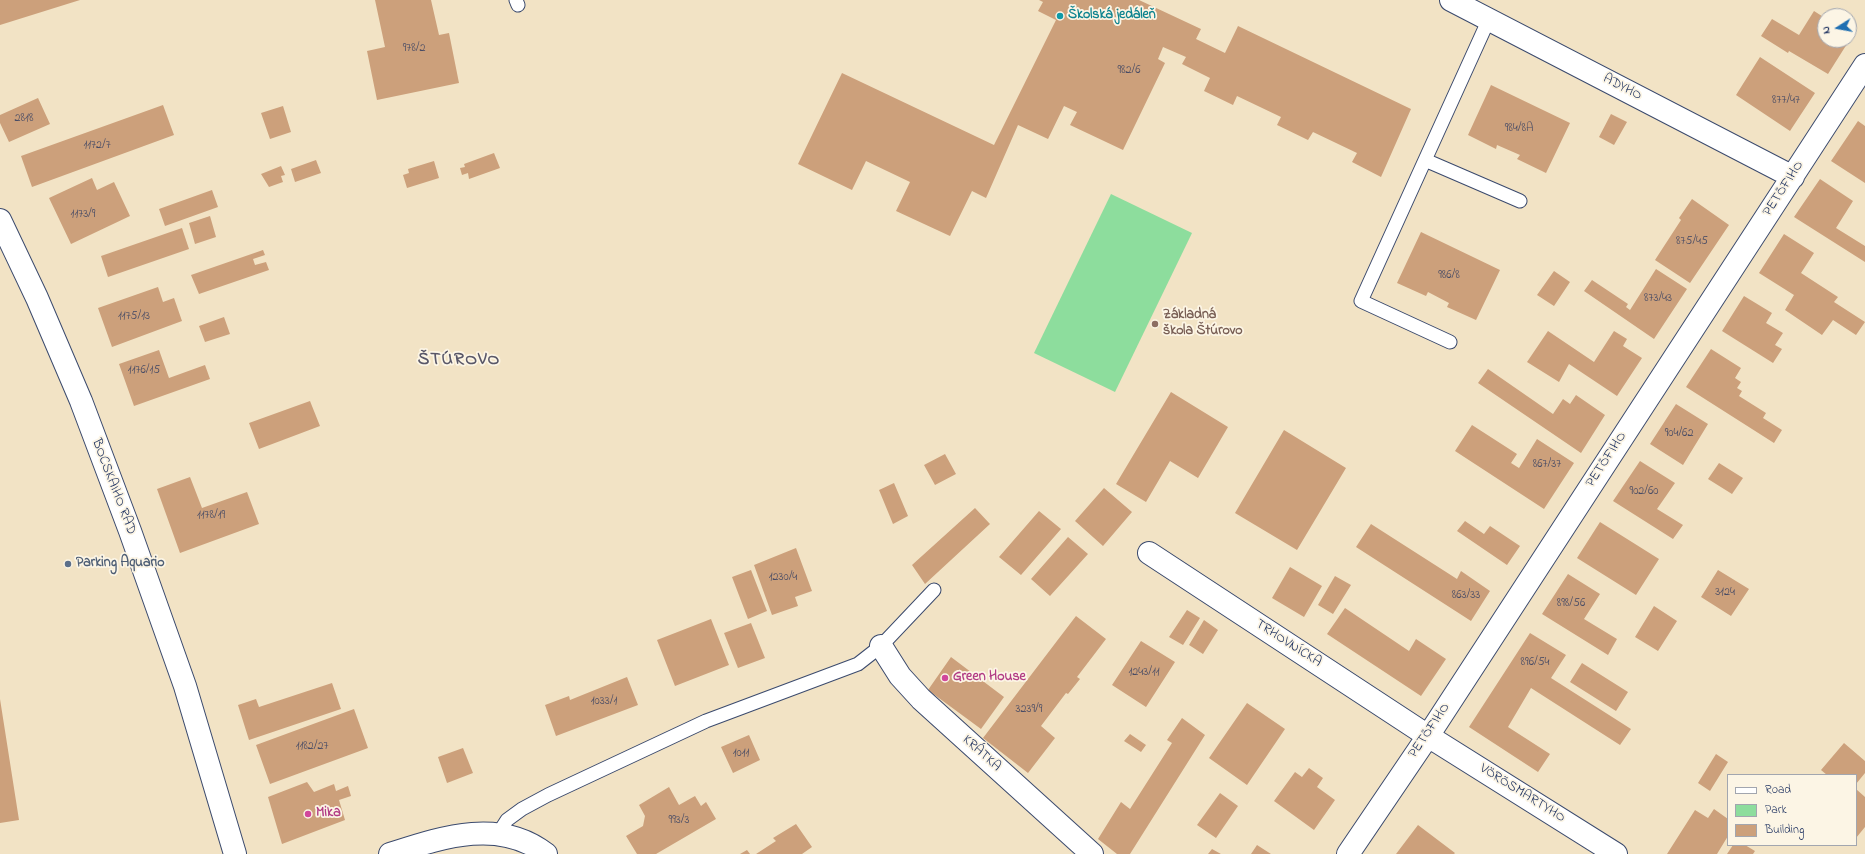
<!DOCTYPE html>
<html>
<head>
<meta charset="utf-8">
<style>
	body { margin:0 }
	#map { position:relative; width:1865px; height:854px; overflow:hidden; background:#f2e3c5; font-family:"Indie Flower",sans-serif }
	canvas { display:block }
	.legend { position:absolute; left:1727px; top:774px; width:130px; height:72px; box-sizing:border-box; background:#fcf5e5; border:1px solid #a2a6af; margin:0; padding:5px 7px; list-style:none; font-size:12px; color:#1b2f5e }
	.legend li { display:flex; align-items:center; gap:8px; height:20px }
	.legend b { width:20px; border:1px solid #a2a6af }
	.north { position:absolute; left:1817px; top:8px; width:40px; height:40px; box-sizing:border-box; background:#fcf5e5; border:1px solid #a2a6af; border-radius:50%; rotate:259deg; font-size:11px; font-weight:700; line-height:16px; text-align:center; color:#1b2f5e }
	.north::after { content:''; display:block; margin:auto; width:14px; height:18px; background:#1f6fb2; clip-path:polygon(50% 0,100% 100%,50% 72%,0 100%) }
</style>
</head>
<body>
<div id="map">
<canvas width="1865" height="854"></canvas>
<ul class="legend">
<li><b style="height:5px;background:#fff"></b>Road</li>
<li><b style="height:11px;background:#8ddd9d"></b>Park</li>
<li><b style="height:11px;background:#cca07b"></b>Building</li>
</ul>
<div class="north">N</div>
</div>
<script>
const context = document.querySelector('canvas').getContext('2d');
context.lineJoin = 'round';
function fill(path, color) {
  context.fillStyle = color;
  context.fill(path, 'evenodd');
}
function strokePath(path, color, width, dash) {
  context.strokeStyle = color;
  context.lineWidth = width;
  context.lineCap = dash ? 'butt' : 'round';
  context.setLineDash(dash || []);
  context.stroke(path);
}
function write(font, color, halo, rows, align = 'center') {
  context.font = font + ' "Indie Flower",sans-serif';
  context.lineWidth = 3.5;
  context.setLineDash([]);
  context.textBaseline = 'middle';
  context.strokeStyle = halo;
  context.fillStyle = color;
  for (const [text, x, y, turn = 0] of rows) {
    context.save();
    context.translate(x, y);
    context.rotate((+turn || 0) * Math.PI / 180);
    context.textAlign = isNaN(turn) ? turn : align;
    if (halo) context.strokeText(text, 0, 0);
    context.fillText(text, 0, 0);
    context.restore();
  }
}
fill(new Path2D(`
	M1111 194 1192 233 1115 392 1034 353Z`), '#8ddd9d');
fill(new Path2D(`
	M0 0H80L0 25Z
	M375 0H431L439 35 449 33 459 83 377 100 367 51 385 47Z
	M1039 0H1139L1201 29 1196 39 1225 53 1238 26 1411 109 1381 177 1352 162 1357 153 1313 132 1308 140 1277 125 1281 117 1237 96 1233 105 1204 91 1210 78 1182 64 1186 57 1163 47 1158 59 1165 63 1123 150 1070 125 1077 112 1064 106 1048 139 1018 125 986 198 972 191 950 236 896 211 910 182 866 161 852 190 798 164 842 73 994 145 1056 20 1038 11 1043 2Z
	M1814 11 1825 18V40H1849V35L1852 36 1828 74 1789 51 1788 53 1761 36 1772 19 1799 35Z
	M1760 57 1815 93 1790 131 1736 95Z
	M1491 85 1570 123 1546 173 1517 159 1520 155 1497 145 1496 149 1468 135Z
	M38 98 50 124 9 142 0 123V115Z
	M163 105 174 135 32 187 21 156Z
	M283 106 291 132 270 139 261 113Z
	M1611 114 1627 122 1614 145 1599 137Z
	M1858 121 1865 126V183L1831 161Z
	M494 153 500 168 469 179 468 173 462 175 460 168 465 167 464 164Z
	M316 160 321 173 295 182 291 169Z
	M434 161 439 178 407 188 403 175 409 173 408 169Z
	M281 166 285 175 281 176 283 182 269 187 261 174Z
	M92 178 97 190 114 182 130 216 71 244 49 198Z
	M1820 179 1853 201 1836 228 1865 246V262L1794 217Z
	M212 190 218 207 165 226 159 209Z
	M1692 199 1729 225 1690 283 1655 260 1681 220 1679 218Z
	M210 216 216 237 195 244 189 223Z
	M182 228 189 249 108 277 101 256Z
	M1421 232 1500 270 1476 320 1447 307 1449 303 1428 292 1426 296 1397 283Z
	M1784 234 1814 253 1801 273 1838 297 1834 302 1865 322 1856 335 1833 320 1822 335 1785 310 1794 295 1759 273Z
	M263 250 265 255 253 259 255 265 266 262 269 270 199 294 191 275Z
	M1656 269 1687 289 1654 339 1584 291 1592 280 1628 304 1626 307 1630 310Z
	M1554 271 1570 282 1554 306 1537 295Z
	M158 287 163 302 174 298 182 321 112 347 98 308Z
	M1744 296 1772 313 1766 323 1783 333 1775 345 1782 349 1773 363 1722 331Z
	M224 317 230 334 205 342 199 326Z
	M1548 331 1594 362 1614 331 1627 339 1623 346 1642 358 1617 396 1569 364 1559 382 1527 362Z
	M1711 349 1741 368 1735 378 1741 382 1737 388 1742 391 1739 396 1766 413 1763 418 1782 430 1774 443 1686 387Z
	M159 350 169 378 205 365 210 379 134 406 119 364Z
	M1488 369 1553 414 1563 399 1570 404 1576 395 1605 415 1581 453 1478 383Z
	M1171 392 1228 427 1198 478 1170 461 1146 502 1116 484Z
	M310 401 320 426 259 449 249 423Z
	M1676 404 1708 424 1683 465 1650 444Z
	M1472 425 1517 454 1511 463 1519 468 1537 439 1574 463 1544 509 1455 451Z
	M1284 430 1346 468 1297 550 1235 513Z
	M945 454 956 474 935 485 924 465Z
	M1640 461 1675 483 1657 509 1683 525 1673 539 1613 501Z
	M1719 463 1743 478 1732 494 1708 479Z
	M190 477 202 508 247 492 259 524 180 553 157 489Z
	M894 483 908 516 893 524 879 490Z
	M1104 488 1132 512 1103 546 1075 521Z
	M975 508 990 524 925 584 912 565Z
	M1039 511 1061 529 1021 575 999 557Z
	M1465 521 1484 534 1490 526 1520 546 1507 565 1457 531Z
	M1600 522 1659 559 1636 595 1577 558Z
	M1371 524 1457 579 1461 571 1490 591 1471 621 1356 547Z
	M1068 537 1088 554 1050 596 1031 579Z
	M796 548 812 591 795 597 798 606 772 615 754 565Z
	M1290 567 1322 586 1304 617 1272 598Z
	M751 570 767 611 748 619 732 577Z
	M1718 570 1749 589 1731 616 1701 597Z
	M1568 574 1600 594 1584 619 1617 639 1608 655 1542 614Z
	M1335 576 1351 585 1333 614 1318 605Z
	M1654 606 1677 621 1658 651 1635 637Z
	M1345 608 1409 651 1416 639 1446 659 1421 696 1327 634Z
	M1187 610 1200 618 1183 645 1169 637Z
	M1076 616 1106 639 1077 677 1080 679 1068 694 1066 693 1041 726 1055 738 1028 773 983 738Z
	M711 619 729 665 675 686 657 640Z
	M1204 620 1218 630 1203 654 1189 645Z
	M751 623 765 658 738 668 724 633Z
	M1530 633 1566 655 1551 678 1631 729 1620 745 1531 688 1508 727 1550 754 1538 772 1469 727Z
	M1141 641 1175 662 1146 707 1112 685Z
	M951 657 1004 697 981 729 928 690Z
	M1582 663 1628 692 1616 711 1570 682Z
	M627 677 638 705 556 736 545 705 569 696 570 700Z
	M332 683 341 709 249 740 238 705 256 699 259 707Z
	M0 699 19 820 0 823Z
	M1247 703 1285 729 1247 785 1209 758Z
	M354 709 368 748 270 784 256 745Z
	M1182 718 1205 735 1130 854H1117L1098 839 1121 802 1130 809 1172 743 1167 740Z
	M1130 734 1146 745 1141 752 1124 741Z
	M749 735 760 760 733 773 721 747Z
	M1844 743 1865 761V773L1856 784V775H1827L1821 770Z
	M463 748 473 773 447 783 438 757Z
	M1716 754 1728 762 1710 791 1698 783Z
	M1309 768 1323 778 1317 787 1335 800 1314 830 1274 801 1295 772 1302 777Z
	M307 782 314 792 334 784 336 791 348 786 351 796 339 800 345 820 282 844 268 797Z
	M669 787 679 805 695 796 701 806 706 802 716 819 656 854H637L626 836 643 826 645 816 639 805Z
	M1856 789 1865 797V827L1856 838Z
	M1220 793 1238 806 1216 838 1197 825Z
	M1714 809 1728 819V836L1717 854H1667L1695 810 1708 818Z
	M796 824 812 847 802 854H756L776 841 773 838Z
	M1418 825 1455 853 1454 854H1396Z
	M1257 845 1271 854H1251Z
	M1733 845H1745L1755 851 1753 854H1727Z
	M1212 849 1221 854H1208Z
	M747 850 750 854H740Z`), '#cca07b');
const service = new Path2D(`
	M516 0 518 5
	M1425 160 1520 201
	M1450 342 1361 301 1489 19
	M498 834 507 820 522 809 548 795 706 721 858 664 881 646 934 590`);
const minor = new Path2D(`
	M1451 0 1793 177
	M1149 553 1428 736 1616 854
	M881 646 900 676 921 699 1092 854
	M390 854C440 838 499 817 546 854
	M1348 854 1428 736 1865 65`);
const tertiary = new Path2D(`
	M0 220 37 298 81 401 130 531 185 686 235 854`);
strokePath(service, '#3b4a6d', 15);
strokePath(minor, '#3b4a6d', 24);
strokePath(tertiary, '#3b4a6d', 24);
strokePath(service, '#fff', 13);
strokePath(minor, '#fff', 22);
strokePath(tertiary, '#fff', 22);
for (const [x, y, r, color] of [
	[1060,16,4,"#0f9aa8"],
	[1155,324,4,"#8d6e63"],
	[68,564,4,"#5c6f8a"],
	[945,678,4,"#d1479c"],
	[308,814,4,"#d1479c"]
]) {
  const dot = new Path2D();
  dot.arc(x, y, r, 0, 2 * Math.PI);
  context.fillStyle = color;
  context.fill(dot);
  strokePath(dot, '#fcf5e5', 1.5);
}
write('12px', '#474b65', null, [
	["978/2",414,49],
	["982/6",1129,71],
	["877/47",1786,101],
	["2818",24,119],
	["984/8A",1519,129],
	["1172/7",97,146],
	["1173/9",83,215],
	["875/45",1692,242],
	["986/8",1449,276],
	["873/43",1658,299],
	["1175/13",134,317],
	["1176/15",144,371],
	["904/62",1679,434],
	["867/37",1547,465],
	["902/60",1644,492],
	["1178/19",211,516],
	["1230/4",783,578],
	["3124",1725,593],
	["863/33",1466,596],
	["898/56",1571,604],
	["896/54",1535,663],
	["1243/11",1144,673],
	["1033/1",604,702],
	["3239/9",1029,710],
	["1182/27",312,747],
	["1011",741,754],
	["993/3",679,821]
]);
write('bold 14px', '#0d838f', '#fcf5e5', [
	["Školská jedáleň",1068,16]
], 'left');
write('14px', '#1b2f5e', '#fcf5e5', [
	["ADYHO",1622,88,27],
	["PETŐFIHO",1784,189,-57],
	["PETŐFIHO",1607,460,-57],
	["BOCSKAIHO RAD",113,487,69],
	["TRHOVNÍCKA",1288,644,33],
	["PETŐFIHO",1430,731,-56],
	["KRÁTKA",981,754,42],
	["VÖRÖSMARTYHO",1522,794,32]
]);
write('bold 14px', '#785e54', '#fcf5e5', [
	["Základná",1163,316],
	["škola Štúrovo",1163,332]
], 'left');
write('bold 14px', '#4e5e75', '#fcf5e5', [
	["Parking Aquario",76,564]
], 'left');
write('bold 14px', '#b23c85', '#fcf5e5', [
	["Green House",953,678],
	["Mika",316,814]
], 'left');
context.letterSpacing = '1px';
write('bold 18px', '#595768', '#fcf5e5', [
	["ŠTÚROVO",459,361]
]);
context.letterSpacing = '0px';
</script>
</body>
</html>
